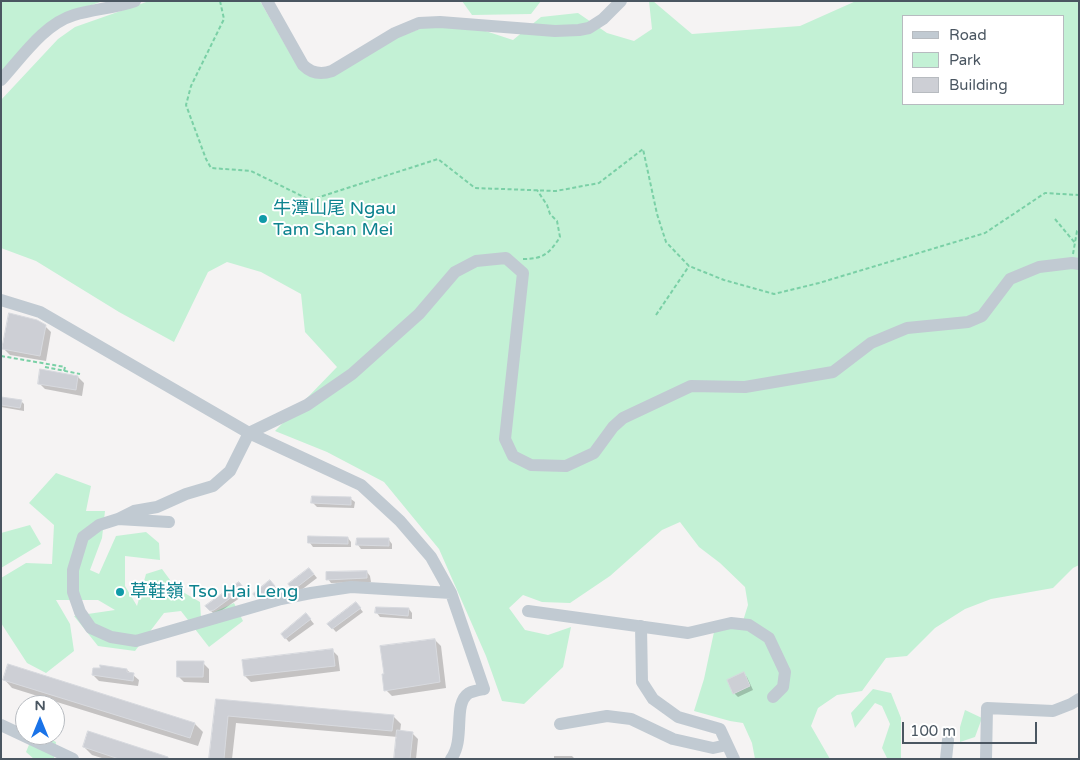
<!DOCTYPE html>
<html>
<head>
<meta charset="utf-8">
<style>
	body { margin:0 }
	#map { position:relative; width:1080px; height:760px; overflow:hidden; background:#f5f3f3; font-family:"Varela Round",sans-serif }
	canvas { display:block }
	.frame { position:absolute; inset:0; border:2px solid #4a5661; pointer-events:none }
	.legend { position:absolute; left:902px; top:15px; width:162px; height:90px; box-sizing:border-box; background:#fff; border:1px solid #b7bbc0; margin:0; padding:6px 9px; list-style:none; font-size:15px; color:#4a5661 }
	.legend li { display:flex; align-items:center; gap:10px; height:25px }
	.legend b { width:25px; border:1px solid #b7bbc0 }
	.north { position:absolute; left:15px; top:695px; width:50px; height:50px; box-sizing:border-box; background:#fff; border:1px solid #b7bbc0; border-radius:50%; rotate:0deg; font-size:14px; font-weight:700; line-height:20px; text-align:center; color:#4a5661 }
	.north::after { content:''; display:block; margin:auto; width:18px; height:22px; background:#1a73e8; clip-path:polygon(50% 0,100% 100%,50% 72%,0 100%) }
	.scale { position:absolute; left:902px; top:722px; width:135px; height:22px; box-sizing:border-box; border:2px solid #4a5661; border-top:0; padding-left:6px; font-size:15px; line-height:18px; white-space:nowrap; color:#4a5661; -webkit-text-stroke:4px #fff; paint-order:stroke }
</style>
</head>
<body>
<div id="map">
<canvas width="1080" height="760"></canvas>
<div class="frame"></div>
<ul class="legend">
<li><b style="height:6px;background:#c1cad2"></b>Road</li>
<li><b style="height:14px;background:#c3f1d5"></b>Park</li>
<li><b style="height:14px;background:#cdcfd5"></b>Building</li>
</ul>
<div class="north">N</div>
<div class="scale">100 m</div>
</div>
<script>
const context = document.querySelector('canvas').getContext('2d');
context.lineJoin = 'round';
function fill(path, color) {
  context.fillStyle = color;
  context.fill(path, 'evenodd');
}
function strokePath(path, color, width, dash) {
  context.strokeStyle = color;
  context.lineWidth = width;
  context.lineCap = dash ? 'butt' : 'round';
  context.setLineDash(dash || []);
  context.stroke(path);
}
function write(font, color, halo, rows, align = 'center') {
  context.font = font + ' "Varela Round","Noto Sans TC",sans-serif';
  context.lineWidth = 4;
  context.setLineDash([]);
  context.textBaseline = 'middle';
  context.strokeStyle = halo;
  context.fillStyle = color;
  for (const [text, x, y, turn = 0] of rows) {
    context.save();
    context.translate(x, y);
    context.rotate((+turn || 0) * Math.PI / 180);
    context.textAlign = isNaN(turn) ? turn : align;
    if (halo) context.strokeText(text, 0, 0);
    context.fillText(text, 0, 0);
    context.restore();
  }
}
fill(new Path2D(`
	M1 1H103L64 15 1 74Z
	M149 1H260L298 67 330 74 396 38 430 25H467L513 40 541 17 578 13 607 33 634 41 652 29 649 1H653L692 34 800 26 856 1H1079V565L1073 568 1053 588 991 599 965 609 935 628 907 656 886 658 862 691 837 695 818 708 811 726 830 759H755L752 743 743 723 730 721 694 711 704 679 714 632 743 621 748 605 745 587 720 563 699 547 680 522 662 530 610 576 570 603 542 602 523 595 509 608 525 630 548 635 571 627 563 667 524 704 502 701 486 656 439 549 384 482 327 452 275 431 337 367 305 332 301 294 261 272 227 262 208 272 174 342 119 312 36 261 1 248V100L58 39 75 27ZM904 16H1064V104H904Z
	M462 1H541L531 14 472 15Z
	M56 473 91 486 86 511H105L102 538 90 570 99 574 116 536 146 532 159 543 160 560 125 556V586L137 606 146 574 162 569 176 588 200 602 201 618 234 603 243 621 209 647 181 611 164 613 135 651 98 646 74 616 115 610 98 600H56L70 624 74 651 46 673 27 663 1 623V578L26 563 52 564 54 525 29 503Z
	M30 525 41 544 1 568V533Z
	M873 689 891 693 901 718V758H887L882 748 890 724 882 706 875 703 855 728 851 713Z
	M965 710 982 718 975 737 960 742V727Z
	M33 735H42L56 742 54 759H34L26 752Z`), '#c3f1d5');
fill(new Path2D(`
	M45 326 51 332 46 361 10 355 4 349Z
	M78 377 84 383 82 396 45 389 39 383Z
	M1 397 7 399 21 401 24 404V411L1 407Z
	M351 499 355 502 354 508 317 507 313 503Z
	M348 538 351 542V547H313L310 543Z
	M389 540 392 544V549H361L358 545Z
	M367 572 370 576 371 582 331 583 328 579Z
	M313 573 317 578 300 591 297 592 293 588Z
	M274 585 278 591 266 599 261 601 257 597Z
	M242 587 247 593 218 613 214 614 210 610Z
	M359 607 363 612 336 632 329 624Z
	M409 609 412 613V619L380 617 377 613Z
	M310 619 314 624 289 642 282 634Z
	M435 640 441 646 446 688 392 696 386 690V675Z
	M332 650 338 656 340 671 251 682 245 676Z
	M203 663 209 669V683L184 682 178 676Z
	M127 670 139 680 138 686 99 681 93 675Z
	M743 674 747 677 753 690 738 697 734 693Z
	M4 679 195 724 203 732 198 746 12 688Z
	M217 700 393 716 401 724 400 732 412 733 418 739 416 759H395L398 737 236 723 232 759H211Z
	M88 733 169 759H105L92 755 84 747Z
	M554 756H572L575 759H554Z`), '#0003');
const building = new Path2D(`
	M9 313 37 320 46 325 40 356 2 349Z
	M40 369 78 376 76 390 38 384Z
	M1 397 22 400 20 408 1 405Z
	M312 496 351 497V505L311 503Z
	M308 536 348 537V544L308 543Z
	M357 538H389V546L356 545Z
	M309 568 314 574 296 588 292 589 288 584Z
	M367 571V578L326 580V572Z
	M270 580 275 586 262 596 256 598 253 594Z
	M239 582 244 588 214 610 210 611 205 606Z
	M356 602 361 608 332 629 327 624Z
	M376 607 409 608 408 616 375 613Z
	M306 613 311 619 285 639 281 634Z
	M435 639 440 682 384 691 382 674H384L380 646Z
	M333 649 335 666 244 676 242 660Z
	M177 661H204L203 677H177Z
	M8 664 195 723 190 738 3 680Z
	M100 665 127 669V672L134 673 133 681 92 675 93 668H100Z
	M744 672 750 686 733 694 727 680Z
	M216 699 394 715 392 731 228 716 224 759H209Z
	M397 730 413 732 410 759H394Z
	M88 731 168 757V759H119L83 747Z`);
fill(building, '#cdcfd5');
strokePath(building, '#d7d9de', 1);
strokePath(new Path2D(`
	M220 1 224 19 191 86 186 105 206 159 211 168 251 171 310 200 438 159 475 188 556 191 599 183 643 149 657 214 666 242 689 266 724 280 774 294 819 283 985 233 1045 193 1079 195
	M1055 219 1075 243
	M1073 254 1077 231H1079
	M523 259C543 259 549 254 560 237L557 221 550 214 547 205 537 190
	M656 315 689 266
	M1 356 65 367 64 371
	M45 367 80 374`), '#7ad0a6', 2, [4, 2.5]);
strokePath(new Path2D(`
	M267 1 303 65C311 73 321 75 332 71L395 33 419 23 440 22 555 31 579 30 589 28 603 19 621 1
	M1 80C22 57 44 24 74 15 94 9 115 8 135 1
	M1 300 40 312 249 433 361 485 400 521 431 557 451 593 484 689C479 690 473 691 469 693 452 704 466 739 451 759
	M118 519 169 522
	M451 593 351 587 311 593 281 599 136 641 111 637 91 628 80 612 73 592V570L83 537 99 525 118 519 134 511 157 507 186 494 213 486 230 471 249 433 307 405 352 374 419 314 455 272 476 261 506 258 523 273 505 439 513 456 531 465 566 466 594 453 613 427 623 418 691 386 745 387 833 372 871 343 907 328 968 322 982 316 1010 279 1039 267 1072 263 1079 264
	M528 611 688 633 731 623 749 625 769 638 785 672 783 687 773 697
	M641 626 642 682 653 699 678 717 720 729 734 759
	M560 724 607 716 631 719 673 739 713 748 727 745
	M1 725 73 759
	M946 759 948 740
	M986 759 987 708 1053 711 1071 704 1079 699`), '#c1cad2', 12);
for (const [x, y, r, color] of [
	[263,219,5,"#0f9aa8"],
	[120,592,5,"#0f9aa8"]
]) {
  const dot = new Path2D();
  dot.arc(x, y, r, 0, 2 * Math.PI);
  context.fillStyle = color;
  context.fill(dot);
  strokePath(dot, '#fff', 2);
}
write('18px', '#0d838f', '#fff', [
	["牛潭山尾 Ngau",273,209],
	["Tam Shan Mei",273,230],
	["草鞋嶺 Tso Hai Leng",130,592]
], 'left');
</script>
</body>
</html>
